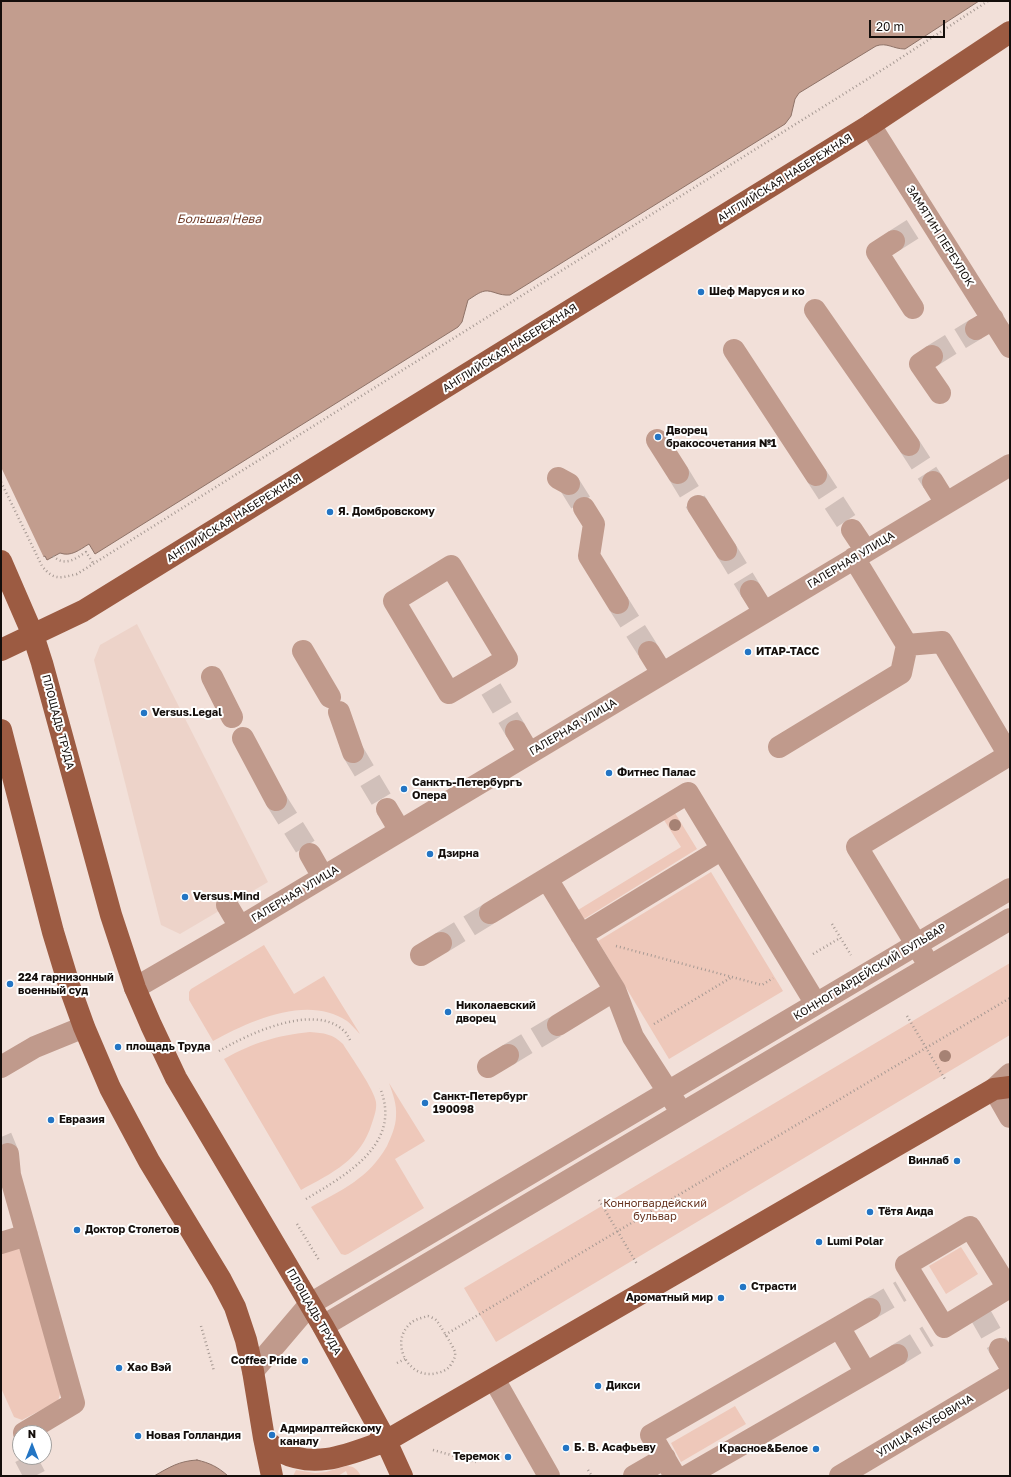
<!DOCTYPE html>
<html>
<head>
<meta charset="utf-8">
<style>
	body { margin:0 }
	#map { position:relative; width:1011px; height:1477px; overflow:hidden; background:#f2e0d9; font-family:"Golos Text",sans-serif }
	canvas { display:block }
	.frame { position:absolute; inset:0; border:2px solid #140e0b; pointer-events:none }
	.north { position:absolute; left:12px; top:1425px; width:40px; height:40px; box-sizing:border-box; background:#fff; border:1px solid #a19f9d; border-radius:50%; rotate:0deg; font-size:11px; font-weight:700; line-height:16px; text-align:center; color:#140e0b }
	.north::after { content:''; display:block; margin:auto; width:14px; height:18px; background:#2375c4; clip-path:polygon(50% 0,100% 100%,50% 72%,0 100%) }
	.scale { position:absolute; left:869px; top:20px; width:76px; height:18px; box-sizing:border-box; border:2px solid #140e0b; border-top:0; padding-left:5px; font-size:12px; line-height:14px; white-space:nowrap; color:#140e0b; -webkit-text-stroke:3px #fff; paint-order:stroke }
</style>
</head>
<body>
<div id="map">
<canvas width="1011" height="1477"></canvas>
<div class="frame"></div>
<div class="north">N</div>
<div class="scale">20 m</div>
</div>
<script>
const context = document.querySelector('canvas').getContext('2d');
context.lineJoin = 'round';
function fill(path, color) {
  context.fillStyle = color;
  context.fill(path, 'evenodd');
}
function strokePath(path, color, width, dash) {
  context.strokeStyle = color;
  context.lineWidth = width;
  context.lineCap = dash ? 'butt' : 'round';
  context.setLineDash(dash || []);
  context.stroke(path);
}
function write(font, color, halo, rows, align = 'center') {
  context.font = font + ' "Golos Text",sans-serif';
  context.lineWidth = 4;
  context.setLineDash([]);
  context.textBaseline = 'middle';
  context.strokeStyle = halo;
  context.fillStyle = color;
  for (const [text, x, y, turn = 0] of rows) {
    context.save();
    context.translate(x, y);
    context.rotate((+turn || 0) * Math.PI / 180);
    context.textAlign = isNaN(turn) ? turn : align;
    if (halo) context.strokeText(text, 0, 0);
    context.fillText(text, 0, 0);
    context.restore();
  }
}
fill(new Path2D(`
	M137 624 268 882 180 934 161 925 94 660 100 645Z`), '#edd3c9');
fill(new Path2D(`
	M675 813 697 849 584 919 578 910 681 847 664 820Z
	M711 872 783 991 669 1059 598 941Z
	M264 945 294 994 324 976 360 1034C356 1030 351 1024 347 1021 308 994 249 1021 213 1041L189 1000V992L191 989Z
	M1010 963V1035L496 1342 464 1288Z
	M310 1032C324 1033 333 1034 343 1044 351 1057 374 1089 376 1102 377 1109 374 1117 372 1123 361 1160 332 1173 301 1190L224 1059C255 1042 275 1036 310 1032Z
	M389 1083 425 1141 395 1159 424 1208 348 1254 345 1255 341 1254 311 1207C342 1190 369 1178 387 1146 391 1137 396 1126 396 1116 397 1105 393 1094 389 1083Z
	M15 1246 22 1251 61 1391 58 1401 22 1420 14 1417 1 1388V1251Z
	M961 1247 978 1274 946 1294 929 1266Z
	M735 1406 746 1424 681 1462 671 1443Z
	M346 1466C354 1466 357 1469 361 1476H348L346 1471 338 1476H293L296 1470 315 1473 326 1472Z`), '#eec8ba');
const water = new Path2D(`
	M1 1H979L905 49C893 49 887 42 876 46L799 93 795 99 791 116 785 124 510 295C499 296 492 290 485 291 479 292 473 297 468 300L462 322 458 327 95 554 89 544C79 550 71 557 60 553L47 560 45 556 1 577Z
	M197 1460C210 1463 218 1467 228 1476H154C170 1467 179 1461 197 1460Z`);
fill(water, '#c29d8e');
strokePath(water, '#8e7267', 1);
fill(new Path2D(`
	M1 467 46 562 44 559 1 579Z`), '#f2e0d9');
strokePath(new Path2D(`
	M894 241 913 229
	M932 356 976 329
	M909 445 933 482
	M678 473 698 506
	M816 475 852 530
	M569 484 584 508
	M726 550 751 591
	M618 603 649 652
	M491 689 516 731
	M353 752 387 809
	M276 800 310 854
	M441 943 490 913
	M508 1055 558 1025
	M1 1137 8 1154
	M870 1309 901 1291
	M980 1314 1000 1349
	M897 1355 928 1336
	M25 1457 35 1476`), '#d1c0ba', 22, [22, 11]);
strokePath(new Path2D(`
	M1 482 42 566C54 581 60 578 77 574L890 65 988 1
	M53 556C65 567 75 559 86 552L93 563
	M832 924 851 955
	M616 946 762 985 773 978
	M813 954 840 938
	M907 1016 946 1081
	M654 1024 732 977
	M219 1051C248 1034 313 1003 343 1030 346 1032 348 1036 350 1040
	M306 1199C346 1175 403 1144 380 1088
	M599 1200 637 1264
	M297 1224 319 1260
	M428 1316C430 1317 434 1318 436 1320 439 1323 454 1348 455 1352 456 1357 453 1361 450 1366 447 1370 442 1372 437 1373 409 1381 388 1342 411 1323 415 1319 422 1318 428 1316Z
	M201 1326 214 1371
	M445 1335 591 1247 1010 998
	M397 1363 405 1359
	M433 1450 476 1462
	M588 1470 592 1476`), '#a69993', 2.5, [1, 3]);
strokePath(new Path2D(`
	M870 125 1010 347
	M894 241 877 252 913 308
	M815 310 909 445
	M976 329 993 319
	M734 350 816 475
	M932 356 920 364 940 393
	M657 440 678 473
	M558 478 569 484
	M933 482 946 503
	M698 506 726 550
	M584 508 594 524 589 556 618 603
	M852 530 866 551
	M854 558 907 645 942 642 1010 757
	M451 566 507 659 449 693 394 601Z
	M751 591 764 612
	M303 651 330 697
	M649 652 662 673
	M212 677 232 717
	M339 712 353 752
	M516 731 529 753
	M243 738 276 800
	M779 747 901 673 907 645
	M387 809 400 831
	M310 854 323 877
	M547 879 615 990 633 1037 676 1104
	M227 905 240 927
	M490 913 688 793 816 1004
	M581 935 722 849
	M421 955 441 943
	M924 957 857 847 1009 755
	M135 988 240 927 1010 465
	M558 1025 615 990
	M1 1067 35 1047 84 1027
	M488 1067 508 1055
	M1010 1074 994 1089 1010 1117
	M8 1154 10 1175 74 1403 24 1433
	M970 1227 1008 1288 944 1327 906 1265Z
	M1 1243 27 1235
	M323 1326 1010 919
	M839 1327 870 1309
	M1000 1349 1010 1366
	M253 1371 310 1304 1010 889
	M866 1373 897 1355
	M494 1379 549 1476
	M634 1476 665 1458
	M675 1476 651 1435 839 1327 866 1373 687 1476
	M840 1476 1010 1375`), '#c09a8c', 22);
strokePath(new Path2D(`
	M1 561 33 635 42 663 111 915 135 988 151 1025 176 1078 323 1326 386 1441 402 1476
	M1 650 83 611 870 125 1010 32
	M1 730 53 932 70 988 84 1027 110 1088 149 1161 221 1280 235 1307 246 1340 253 1371 264 1438 272 1476
	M264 1438C269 1443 275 1449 281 1452 317 1470 351 1453 386 1441L994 1089 1010 1087`), '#9c5b42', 22);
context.fillStyle = '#a68274';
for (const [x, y] of [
	[675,825],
	[945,1056]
]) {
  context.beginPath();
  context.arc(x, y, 6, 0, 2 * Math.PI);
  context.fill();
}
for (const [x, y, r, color] of [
	[701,292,4,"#2375c4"],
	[658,437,4,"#2375c4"],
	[330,512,4,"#2375c4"],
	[748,652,4,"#2375c4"],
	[144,713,4,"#2375c4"],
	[609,773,4,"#2375c4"],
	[404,789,4,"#2375c4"],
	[430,854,4,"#2375c4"],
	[185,897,4,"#2375c4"],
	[10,984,4,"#2375c4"],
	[448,1012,4,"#2375c4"],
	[118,1047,4,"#2375c4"],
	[425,1103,4,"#2375c4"],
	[51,1120,4,"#2375c4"],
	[957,1161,4,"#2375c4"],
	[870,1212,4,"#2375c4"],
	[77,1230,4,"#2375c4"],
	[819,1242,4,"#2375c4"],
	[743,1287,4,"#2375c4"],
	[721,1298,4,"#2375c4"],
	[305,1361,4,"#2375c4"],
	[119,1368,4,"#2375c4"],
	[598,1386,4,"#2375c4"],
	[272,1435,4,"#2375c4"],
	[138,1436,4,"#2375c4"],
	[566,1448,4,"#2375c4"],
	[816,1449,4,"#2375c4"],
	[508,1457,4,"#2375c4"]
]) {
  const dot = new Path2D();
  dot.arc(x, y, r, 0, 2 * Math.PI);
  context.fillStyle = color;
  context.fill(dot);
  strokePath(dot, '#fff', 1.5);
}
write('11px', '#140e0b', '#fff', [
	["АНГЛИЙСКАЯ НАБЕРЕЖНАЯ",785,178,-32],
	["ЗАМЯТИН ПЕРЕУЛОК",940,236,58],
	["АНГЛИЙСКАЯ НАБЕРЕЖНАЯ",510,348,-32],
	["АНГЛИЙСКАЯ НАБЕРЕЖНАЯ",234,518,-32],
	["ГАЛЕРНАЯ УЛИЦА",851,560,-31],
	["ПЛОЩАДЬ ТРУДА",58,722,75],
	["ГАЛЕРНАЯ УЛИЦА",573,727,-31],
	["ГАЛЕРНАЯ УЛИЦА",295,894,-31],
	["КОННОГВАРДЕЙСКИЙ БУЛЬВАР",870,972,-31],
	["ПЛОЩАДЬ ТРУДА",314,1312,60],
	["УЛИЦА ЯКУБОВИЧА",925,1426,-31]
]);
write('bold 11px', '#140e0b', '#fff', [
	["Шеф Маруся и ко",709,292],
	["Дворец",666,431],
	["бракосочетания №1",666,444],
	["Я. Домбровскому",338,512],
	["ИТАР-ТАСС",756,652],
	["Versus.Legal",152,713],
	["Фитнес Палас",617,773],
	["Санктъ-Петербургъ",412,783],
	["Опера",412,796],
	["Дзирна",438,854],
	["Versus.Mind",193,897],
	["224 гарнизонный",18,978],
	["военный суд",18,991],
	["Николаевский",456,1006],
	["дворец",456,1019],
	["площадь Труда",126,1047],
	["Санкт-Петербург",433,1097],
	["190098",433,1110],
	["Евразия",59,1120],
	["Винлаб",949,1161,"right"],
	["Тётя Аида",878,1212],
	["Доктор Столетов",85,1230],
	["Lumi Рolar",827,1242],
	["Страсти",751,1287],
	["Ароматный мир",713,1298,"right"],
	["Coffee Pride",297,1361,"right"],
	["Хао Вэй",127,1368],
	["Дикси",606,1386],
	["Адмиралтейскому",280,1429],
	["каналу",280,1442],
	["Новая Голландия",146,1436],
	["Б. В. Асафьеву",574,1448],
	["Красное&Белое",808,1449,"right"],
	["Теремок",500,1457,"right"]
], 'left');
write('11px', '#683521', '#fff', [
	["Конногвардейский",655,1204],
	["бульвар",655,1217]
]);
write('italic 12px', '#713d29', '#fff', [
	["Большая Нева",219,219]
]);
</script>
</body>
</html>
